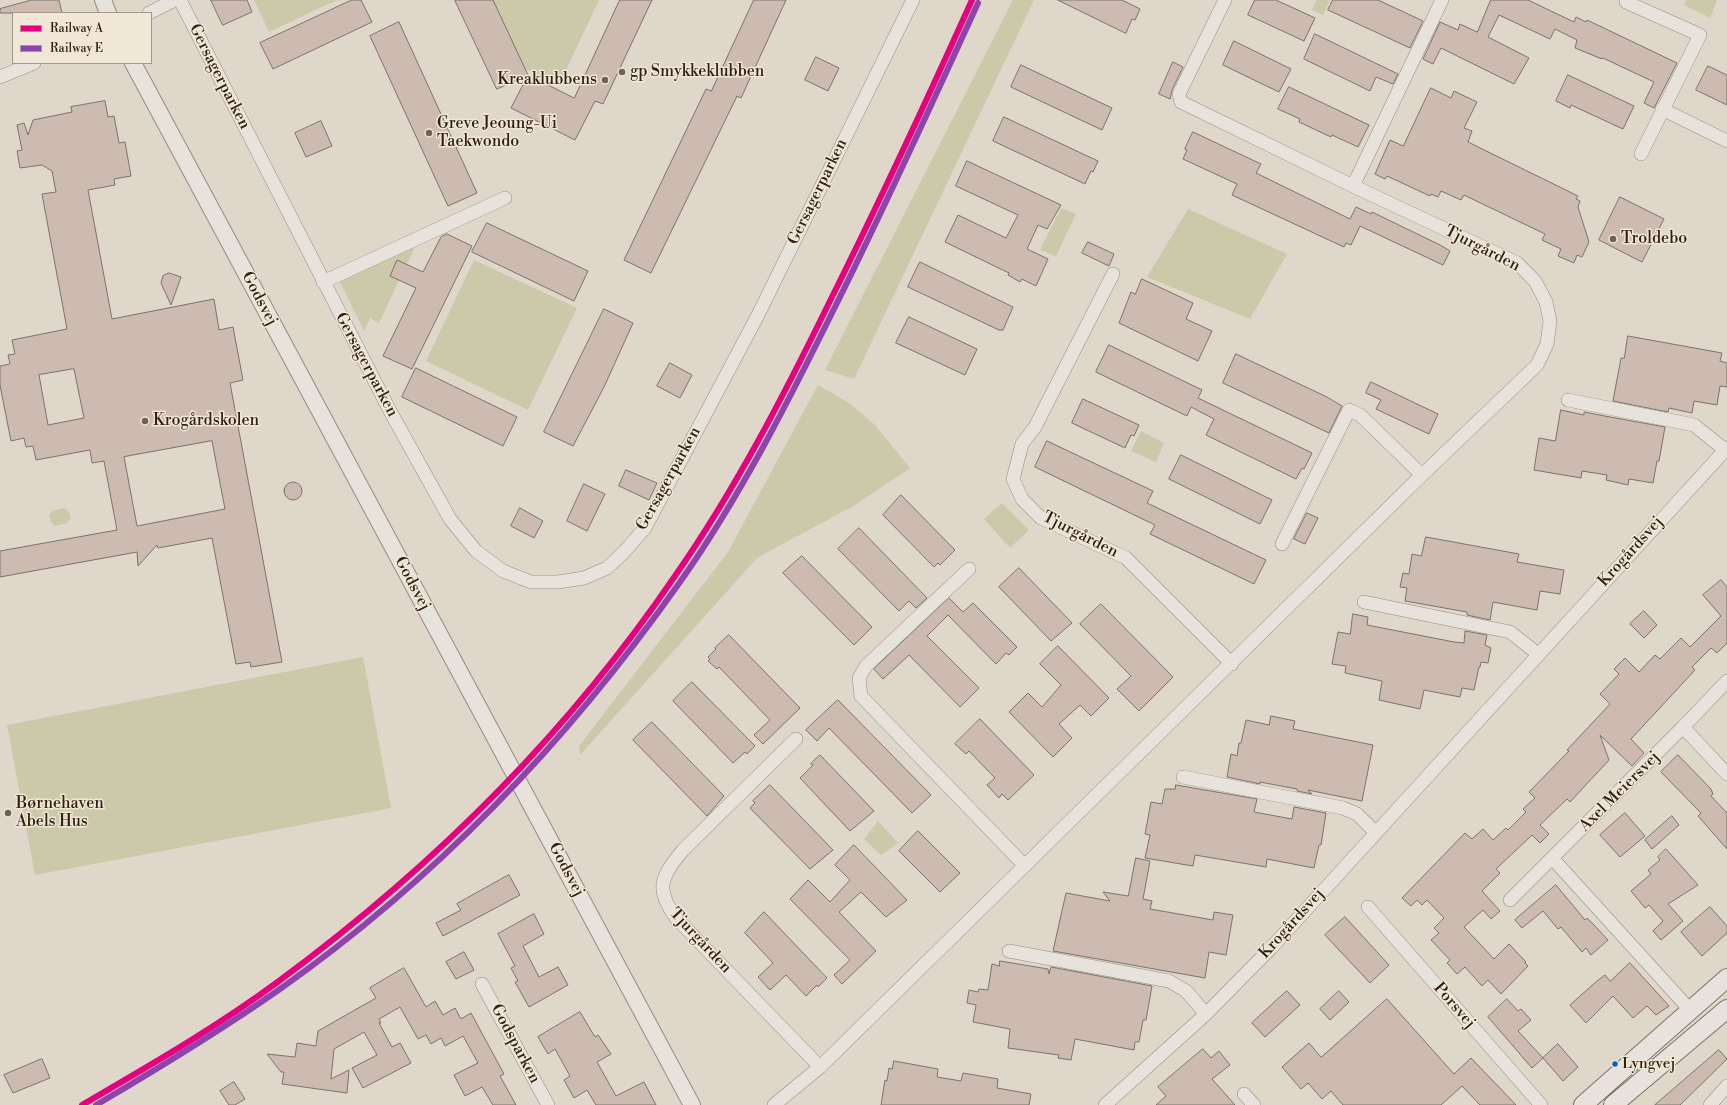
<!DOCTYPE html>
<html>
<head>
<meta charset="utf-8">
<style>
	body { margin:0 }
	#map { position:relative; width:1727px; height:1105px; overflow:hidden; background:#dfd7c9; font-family:"Libre Bodoni",serif }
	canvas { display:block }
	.legend { position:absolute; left:12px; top:12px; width:140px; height:52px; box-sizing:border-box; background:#f0e7d6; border:1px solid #a49888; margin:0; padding:5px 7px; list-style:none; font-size:12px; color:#322113 }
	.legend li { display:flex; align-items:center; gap:8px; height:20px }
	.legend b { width:20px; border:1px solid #a49888 }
</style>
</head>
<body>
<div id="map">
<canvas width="1727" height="1105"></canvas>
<ul class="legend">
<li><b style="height:5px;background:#e5007d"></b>Railway A</li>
<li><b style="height:5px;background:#8e44ad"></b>Railway E</li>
</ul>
</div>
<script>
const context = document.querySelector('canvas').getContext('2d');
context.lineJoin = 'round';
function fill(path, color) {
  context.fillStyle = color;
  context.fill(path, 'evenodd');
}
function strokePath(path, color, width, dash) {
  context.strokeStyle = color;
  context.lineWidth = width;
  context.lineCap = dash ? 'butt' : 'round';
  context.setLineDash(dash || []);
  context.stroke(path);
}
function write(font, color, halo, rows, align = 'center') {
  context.font = font + ' "Libre Bodoni",serif';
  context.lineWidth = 3;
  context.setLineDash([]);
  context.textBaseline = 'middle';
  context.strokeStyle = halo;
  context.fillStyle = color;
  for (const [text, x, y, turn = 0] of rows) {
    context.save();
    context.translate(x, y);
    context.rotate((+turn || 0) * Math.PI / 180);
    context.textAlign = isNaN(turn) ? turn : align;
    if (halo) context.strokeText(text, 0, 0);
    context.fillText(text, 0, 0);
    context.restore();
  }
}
fill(new Path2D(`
	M254 0H337L269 32Z
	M492 0H599L559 85 524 68Z
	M1013 0H1034L854 379 825 370Z
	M1317 0H1330L1323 15 1312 10Z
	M1686 0H1717L1710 18 1684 5Z
	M1061 208 1076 214 1056 256 1040 250Z
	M1188 209 1287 254 1250 319 1147 277Z
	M416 245 379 323 370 318 364 331 340 282Z
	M474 260 577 308 528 410 426 361Z
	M818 385 849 403 875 425 910 468 855 505 757 558 580 755 579 746 728 552Z
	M1141 431 1164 443 1156 462 1131 451Z
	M1002 503 1029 530 1010 548 984 519Z
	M64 508 69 512 71 518 67 523 55 526 51 522 49 515 52 511Z
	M363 657 391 808 35 875 7 725Z
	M878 821 898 843 881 855 864 839Z`), '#cbc9a9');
const building = new Path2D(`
	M32 0H59L62 13H0V9Z
	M211 0H247L252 12 223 25Z
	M352 0H361L372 22 273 69 260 43Z
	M455 0H493L528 75 497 89Z
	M620 0H652L603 104 595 101 575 140 511 108 528 75 574 98Z
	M754 0H786L741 98 737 96 651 273 624 260 706 89 711 91Z
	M1058 0H1122L1140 9 1135 20 1132 19 1126 33Z
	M1255 0H1276L1315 18 1304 41 1248 15Z
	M1333 0H1378L1423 21 1410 48 1328 10Z
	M1491 0H1528L1574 22 1576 17 1586 22 1587 20 1677 63 1654 108 1644 103 1654 82 1603 58 1602 59 1575 48 1577 40 1555 29 1550 39 1499 15 1488 37 1529 58 1514 84 1441 48 1433 64 1423 59 1440 22 1458 30 1460 24 1477 32Z
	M399 22 477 193 448 206 370 36Z
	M1315 34 1398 74 1393 84 1376 77 1370 91 1304 59Z
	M1234 41 1291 69 1279 92 1223 65Z
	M816 57 839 68 828 91 805 80Z
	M1173 62 1183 67 1172 90 1170 99 1159 94Z
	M1021 65 1112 108 1102 130 1011 87Z
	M1708 66 1727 75V105L1696 90Z
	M1568 75 1634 106 1623 129 1571 105 1570 108 1556 101Z
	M1289 87 1369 125 1358 147 1332 135 1331 137 1299 122 1300 119 1278 109Z
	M1431 88 1451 98 1454 91 1477 102 1464 128 1472 131 1468 142 1578 196 1576 199 1580 201 1578 207 1589 242 1582 257 1577 255 1574 263 1558 256 1561 249 1542 240 1545 234 1464 195 1461 200 1441 191 1438 197 1431 194 1430 196 1387 176 1385 179 1375 174 1390 140 1403 146Z
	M105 101 108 117 114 116 119 143 125 142 131 176 114 179 115 185 88 190 112 319 214 299 219 330 233 327 243 380 230 383 282 662 251 667 250 662 236 664 212 538 158 548 157 545 138 566 137 552 0 577V551L117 530 104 461 92 463 90 450 36 460 33 446 26 447 24 438 11 441 0 385V366L10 364 8 355 15 354 12 340 67 329 42 194 56 192 52 171 42 165 20 168 17 151 22 150 17 125 24 123 28 135 33 120 72 112 71 107ZM74 369 84 418 48 425 39 375ZM212 441 225 509 137 526 124 457Z
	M1004 117 1098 161 1093 172 1091 171 1085 184 993 141Z
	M321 121 332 146 306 157 295 133Z
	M1193 132 1261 164 1256 173 1350 219 1356 207 1371 214 1372 212 1440 245 1450 251 1443 265 1360 226 1351 245 1346 243 1344 247 1232 195 1237 184 1183 159 1187 150 1185 149Z
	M967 161 1061 205 1047 229 1038 225 1027 249 1048 259 1036 286 1022 279 1020 282 1008 275 1009 273 945 242 958 215 1006 238 1018 215 956 186Z
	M1620 197 1664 219 1642 262 1599 240Z
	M487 223 588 271 574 301 472 252Z
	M447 234 472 246 412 369 383 356 416 288 390 276 397 260 423 272 441 237Z
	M1088 242 1114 254 1109 266 1082 253Z
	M920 262 1013 307 1003 330H999L908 287Z
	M169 273 181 277 171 305 161 283 163 276Z
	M1142 279 1193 303 1186 319 1212 331 1198 361 1119 323 1131 292 1135 294Z
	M604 309 633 323 604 387 573 446 544 432Z
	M909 317 977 349 965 375 896 343Z
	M1628 336 1722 353 1720 361 1727 363V387L1720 386 1717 405 1694 401 1692 413 1669 408 1668 412 1613 401 1621 358H1624Z
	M1109 345 1202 390 1198 398 1312 453 1304 469 1302 468 1296 479 1206 435 1214 419 1193 408 1191 407 1187 416 1096 372Z
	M1236 354 1327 397 1342 406 1329 433 1223 383Z
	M670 363 692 375 680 398 657 386Z
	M416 368 517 417 503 446 402 397Z
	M1371 382 1438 414 1429 434 1376 409 1381 400 1366 393Z
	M1083 399 1139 425 1134 436 1131 435 1125 448 1072 423Z
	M1561 410 1584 415V412L1610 417 1665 427 1659 461H1657L1653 483 1629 479 1628 485 1606 480 1607 475 1582 471 1581 478 1534 470 1539 438 1555 441Z
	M1047 441 1153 491 1147 503 1266 560 1254 584 1150 534 1155 525 1035 467Z
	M1181 455 1272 500 1260 524 1169 479Z
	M626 470 657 483 649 500 619 486Z
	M284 491a9 9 0 1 1 18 0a9 9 0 1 1-18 0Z
	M584 484 605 494 587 531 567 521Z
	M901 495 955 550 940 565 938 563 934 567 883 515Z
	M520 508 543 521 534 538 511 526Z
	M1307 513 1318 518 1305 544 1294 539Z
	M859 528 927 598 916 608 909 601 899 611 838 549Z
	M1426 537 1519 554 1517 562 1564 570 1560 594 1540 591 1537 610 1493 602 1490 620 1467 615V612L1405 601 1407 588 1400 587 1403 573 1409 574 1412 554 1421 556Z
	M802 556 872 627 854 645 783 573Z
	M1019 568 1072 623 1051 641 999 587Z
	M1721 580 1727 587V643L1717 653 1711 648 1692 667 1695 670 1631 739 1644 753 1632 766 1600 735 1609 760 1570 802 1567 799 1540 825 1549 834 1540 843 1532 835 1496 869 1500 873 1482 891 1500 911 1491 919 1483 910 1464 927 1494 959 1509 944 1526 962 1525 963 1528 966 1501 994 1488 980 1482 986 1465 967 1457 974 1447 963 1450 960 1431 940 1439 933 1434 928 1444 918 1427 900 1422 905 1417 900 1411 906 1402 898 1465 833 1472 839 1483 829 1493 840 1506 828 1508 830 1526 812 1523 809 1535 798 1529 792 1569 751 1567 750 1610 704 1600 694 1619 674 1614 669 1625 658 1639 672 1655 655 1660 659 1681 638 1690 647 1721 616 1703 595Z
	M949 598 963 612 973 603 1017 647 1009 655 1006 653 996 664 948 615 927 636 979 688 960 707 909 655 883 679 874 669Z
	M1101 604 1173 677 1139 711 1117 689 1131 676 1080 624Z
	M1644 611 1657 625 1644 638 1630 624Z
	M1353 614 1368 617 1367 625 1454 642 1464 643 1465 631 1487 635 1485 645 1491 648 1488 663 1481 662 1480 667H1479L1474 690 1462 688 1460 697 1424 690 1420 709 1379 700 1382 681 1345 673 1346 666 1332 664 1338 632 1350 634Z
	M729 635 800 708 763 744 754 735 770 720 719 667 717 669 708 661 710 659 708 657 716 649 715 648Z
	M1058 646 1109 698 1091 716 1080 705 1059 724 1072 738 1053 757 1009 712 1028 693 1042 707 1061 685 1040 664Z
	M692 682 755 746 747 754 745 752 733 763 673 701Z
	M838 700 931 795 912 813 829 728 817 741 806 730Z
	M1271 716 1295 721 1293 729 1373 745 1362 801 1308 790 1312 794 1297 791V789L1260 782V784L1227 777 1231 754 1237 756 1239 743H1241L1246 720 1269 725Z
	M980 719 1034 775 1008 800 1002 794 999 798 987 785 995 778 969 751 966 754 955 744Z
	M652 722 724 796 707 816 633 740Z
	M820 755 874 811 850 831 800 778 813 765 811 764Z
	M1678 755 1711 789 1713 794 1711 796 1727 813V849L1698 816 1701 813 1661 772Z
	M770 785 833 850 810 869 750 808 755 803 753 801Z
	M1176 785 1257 799 1254 812 1292 819 1294 807 1326 813 1321 845H1319L1314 868 1267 859 1266 867 1195 855 1193 866 1145 858 1150 835 1145 834 1151 802 1162 804 1165 789H1175Z
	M1625 813 1645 836 1620 857 1600 835Z
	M1672 816 1679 825 1652 849 1645 840Z
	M918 831 960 873 940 892 899 851Z
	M854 845 907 900 886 917 861 892 839 912 876 951 842 984 834 975 850 960 790 899 808 880 830 902 850 880 835 865Z
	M1666 849 1698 885 1668 904 1683 921 1661 940 1653 931 1663 921 1649 905 1645 908 1631 891 1651 874 1648 870 1660 860 1658 857Z
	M1136 858 1150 861 1143 899 1152 901 1150 909 1213 920 1214 912 1233 915 1226 955 1209 952 1205 978 1053 951 1066 893 1110 901 1103 892 1128 896Z
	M509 875 520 895 443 936 436 923 461 910 457 904Z
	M1556 885 1585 920 1587 918 1593 924 1608 940 1591 955 1586 948 1582 952 1561 927 1558 929 1543 911 1522 928 1515 920Z
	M1710 907 1727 926V933L1702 956 1681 932Z
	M764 912 827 978 818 987 817 985 806 996 786 975 770 990 758 977 773 963 745 933Z
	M534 914 544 934 523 946 539 977 558 967 568 985 529 1007 515 982 518 981 511 968 515 966 498 934Z
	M1345 917 1389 965 1370 983 1325 935Z
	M464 952 474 970 456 979 446 962Z
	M1000 961 1048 969 1049 974 1051 967 1152 986 1146 1020H1143L1139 1042H1135L1134 1050 1075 1039 1071 1060 1058 1058 1059 1055 1008 1048 1010 1029 973 1022 976 1005 967 1003 969 990 978 992 979 989 988 990 992 964 999 966Z
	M1630 963 1669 1006 1656 1015 1647 1006 1633 1018 1613 996 1586 1023 1570 1005 1597 981 1605 975 1610 981Z
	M404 968 426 1007 435 1001 443 1015 455 1008 461 1019 471 1013 504 1074 500 1076 516 1105H493L482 1087 465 1096 454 1075 478 1063 463 1036 445 1046 441 1038 431 1044 426 1035 418 1039 400 1007 379 1019 381 1023H379L392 1047 400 1043 411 1063 363 1088 352 1068 377 1055 364 1032 334 1049 331 1079 349 1070 347 1093 282 1084 284 1072H281L267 1054 295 1057 297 1043 316 1046 318 1031 376 998 370 988Z
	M1287 991 1300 1005 1265 1037 1252 1023Z
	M1339 991 1349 1002 1330 1020 1320 1009Z
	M1387 999 1454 1074 1471 1058 1516 1105H1480L1462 1086 1441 1105H1343L1331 1091 1322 1099 1308 1083 1301 1089 1282 1067 1309 1043 1321 1057Z
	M1507 999 1518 1011 1521 1009 1531 1020 1518 1031 1543 1058 1532 1068 1488 1017Z
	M580 1012 595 1037 598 1035 611 1054 597 1062 616 1096 644 1082 656 1105H596L587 1090 574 1098 564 1080 570 1076 555 1049 548 1054 538 1037Z
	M1558 1044 1578 1067 1563 1081 1543 1058Z
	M1203 1049 1211 1058 1219 1051 1230 1065 1212 1079 1235 1105H1156L1166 1096 1158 1087Z
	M1719 1050 1727 1059 1680 1105H1655Z
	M42 1059 50 1078 13 1093 4 1075Z
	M894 1061 938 1069 937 1077 961 1081 963 1073 998 1079 997 1088 1031 1094 1029 1105H881L885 1080 887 1081 889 1068 892 1069Z
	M234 1082 245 1099 235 1105H229L220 1091Z`);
fill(building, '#cdbbb2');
strokePath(building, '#7a736a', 1);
const minor = new Path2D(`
	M180 0 390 411 450 519 476 551 503 571 531 582H558L584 578 607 568 624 552 645 528 758 315 913 0
	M1626 2 1700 35 1641 154
	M149 13 175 0
	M0 77 34 63
	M1662 109 1727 141
	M1353 186 1442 0
	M1113 274 1035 427 1022 444 1013 479 1022 499 1041 518 1126 558 1232 664
	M323 282 505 198
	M1568 400 1694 425 1725 450
	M1282 544 1349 410 1360 415 1422 475
	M969 569 866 666 859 678 861 696 1025 866
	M1364 602 1510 632 1538 654
	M1683 727 1727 774
	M796 739 683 850C661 877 654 889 677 919L820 1067
	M1183 777 1343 808 1357 814 1375 832
	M1553 859 1691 1011
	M1510 900 1683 727 1727 681
	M1368 907 1541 1105
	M1009 951 1169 981 1186 991 1206 1014
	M482 984 548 1105
	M1244 1094 1254 1105
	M774 1105 820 1067 1422 475 1537 365 1547 344 1550 321 1546 302 1535 281 1517 263 1353 186 1181 102 1179 94 1225 0
	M1105 1105 1206 1014 1271 948 1727 448
	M1710 1105 1727 1086`);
const tertiary = new Path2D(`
	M103 0 108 13
	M133 63 692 1105`);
const secondary = new Path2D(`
	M1583 1105 1727 978
	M1613 1105 1727 1009`);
strokePath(minor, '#938c83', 14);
strokePath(tertiary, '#938c83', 18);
strokePath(secondary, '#7a736a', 20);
strokePath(minor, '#e7e2db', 13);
strokePath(tertiary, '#e7e2db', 16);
strokePath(secondary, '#e7e2db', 18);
strokePath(new Path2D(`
	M82 1105C149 1066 217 1027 279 981 432 868 568 733 675 576 735 490 783 397 829 303 879 203 926 102 972 0`), '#e5007d', 6);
strokePath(new Path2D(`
	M96 1105C159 1068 220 1031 280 989 436 879 570 738 680 582 740 497 787 404 833 311 884 209 931 106 978 3`), '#8e44ad', 6);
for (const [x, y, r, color] of [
	[622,72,4,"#6f6153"],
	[605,80,4,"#6f6153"],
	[429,133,4,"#6f6153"],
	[1613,239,4,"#6f6153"],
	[145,421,4,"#6f6153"],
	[8,813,4,"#6f6153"],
	[1615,1064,3.5,"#0065bd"]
]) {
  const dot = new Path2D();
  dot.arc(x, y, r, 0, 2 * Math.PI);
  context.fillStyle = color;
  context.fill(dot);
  strokePath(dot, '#f0e7d6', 1.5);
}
write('15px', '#322113', '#f0e7d6', [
	["Lyngvej",1622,1064]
], 'left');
write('16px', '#322113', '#f0e7d6', [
	["gp Smykkeklubben",630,72],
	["Kreaklubbens",597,80,"right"],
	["Greve Jeoung-Ui",437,124],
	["Taekwondo",437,142],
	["Troldebo",1621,239],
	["Krogårdskolen",153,421],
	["Børnehaven",16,804],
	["Abels Hus",16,822]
], 'left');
write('16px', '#322113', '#f0e7d6', [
	["Gersagerparken",219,77,63],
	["Gersagerparken",818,192,-64],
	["Tjurgården",1482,249,27],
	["Godsvej",259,299,62],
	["Gersagerparken",366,365,62],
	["Gersagerparken",669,479,-61],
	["Tjurgården",1080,535,27],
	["Krogårdsvej",1631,552,-48],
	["Godsvej",412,584,62],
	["Axel Meiersvej",1620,792,-45],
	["Godsvej",566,870,62],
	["Krogårdsvej",1292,924,-48],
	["Tjurgården",700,941,47],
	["Porsvej",1454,1006,49],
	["Godsparken",515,1044,62]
]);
</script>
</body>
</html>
